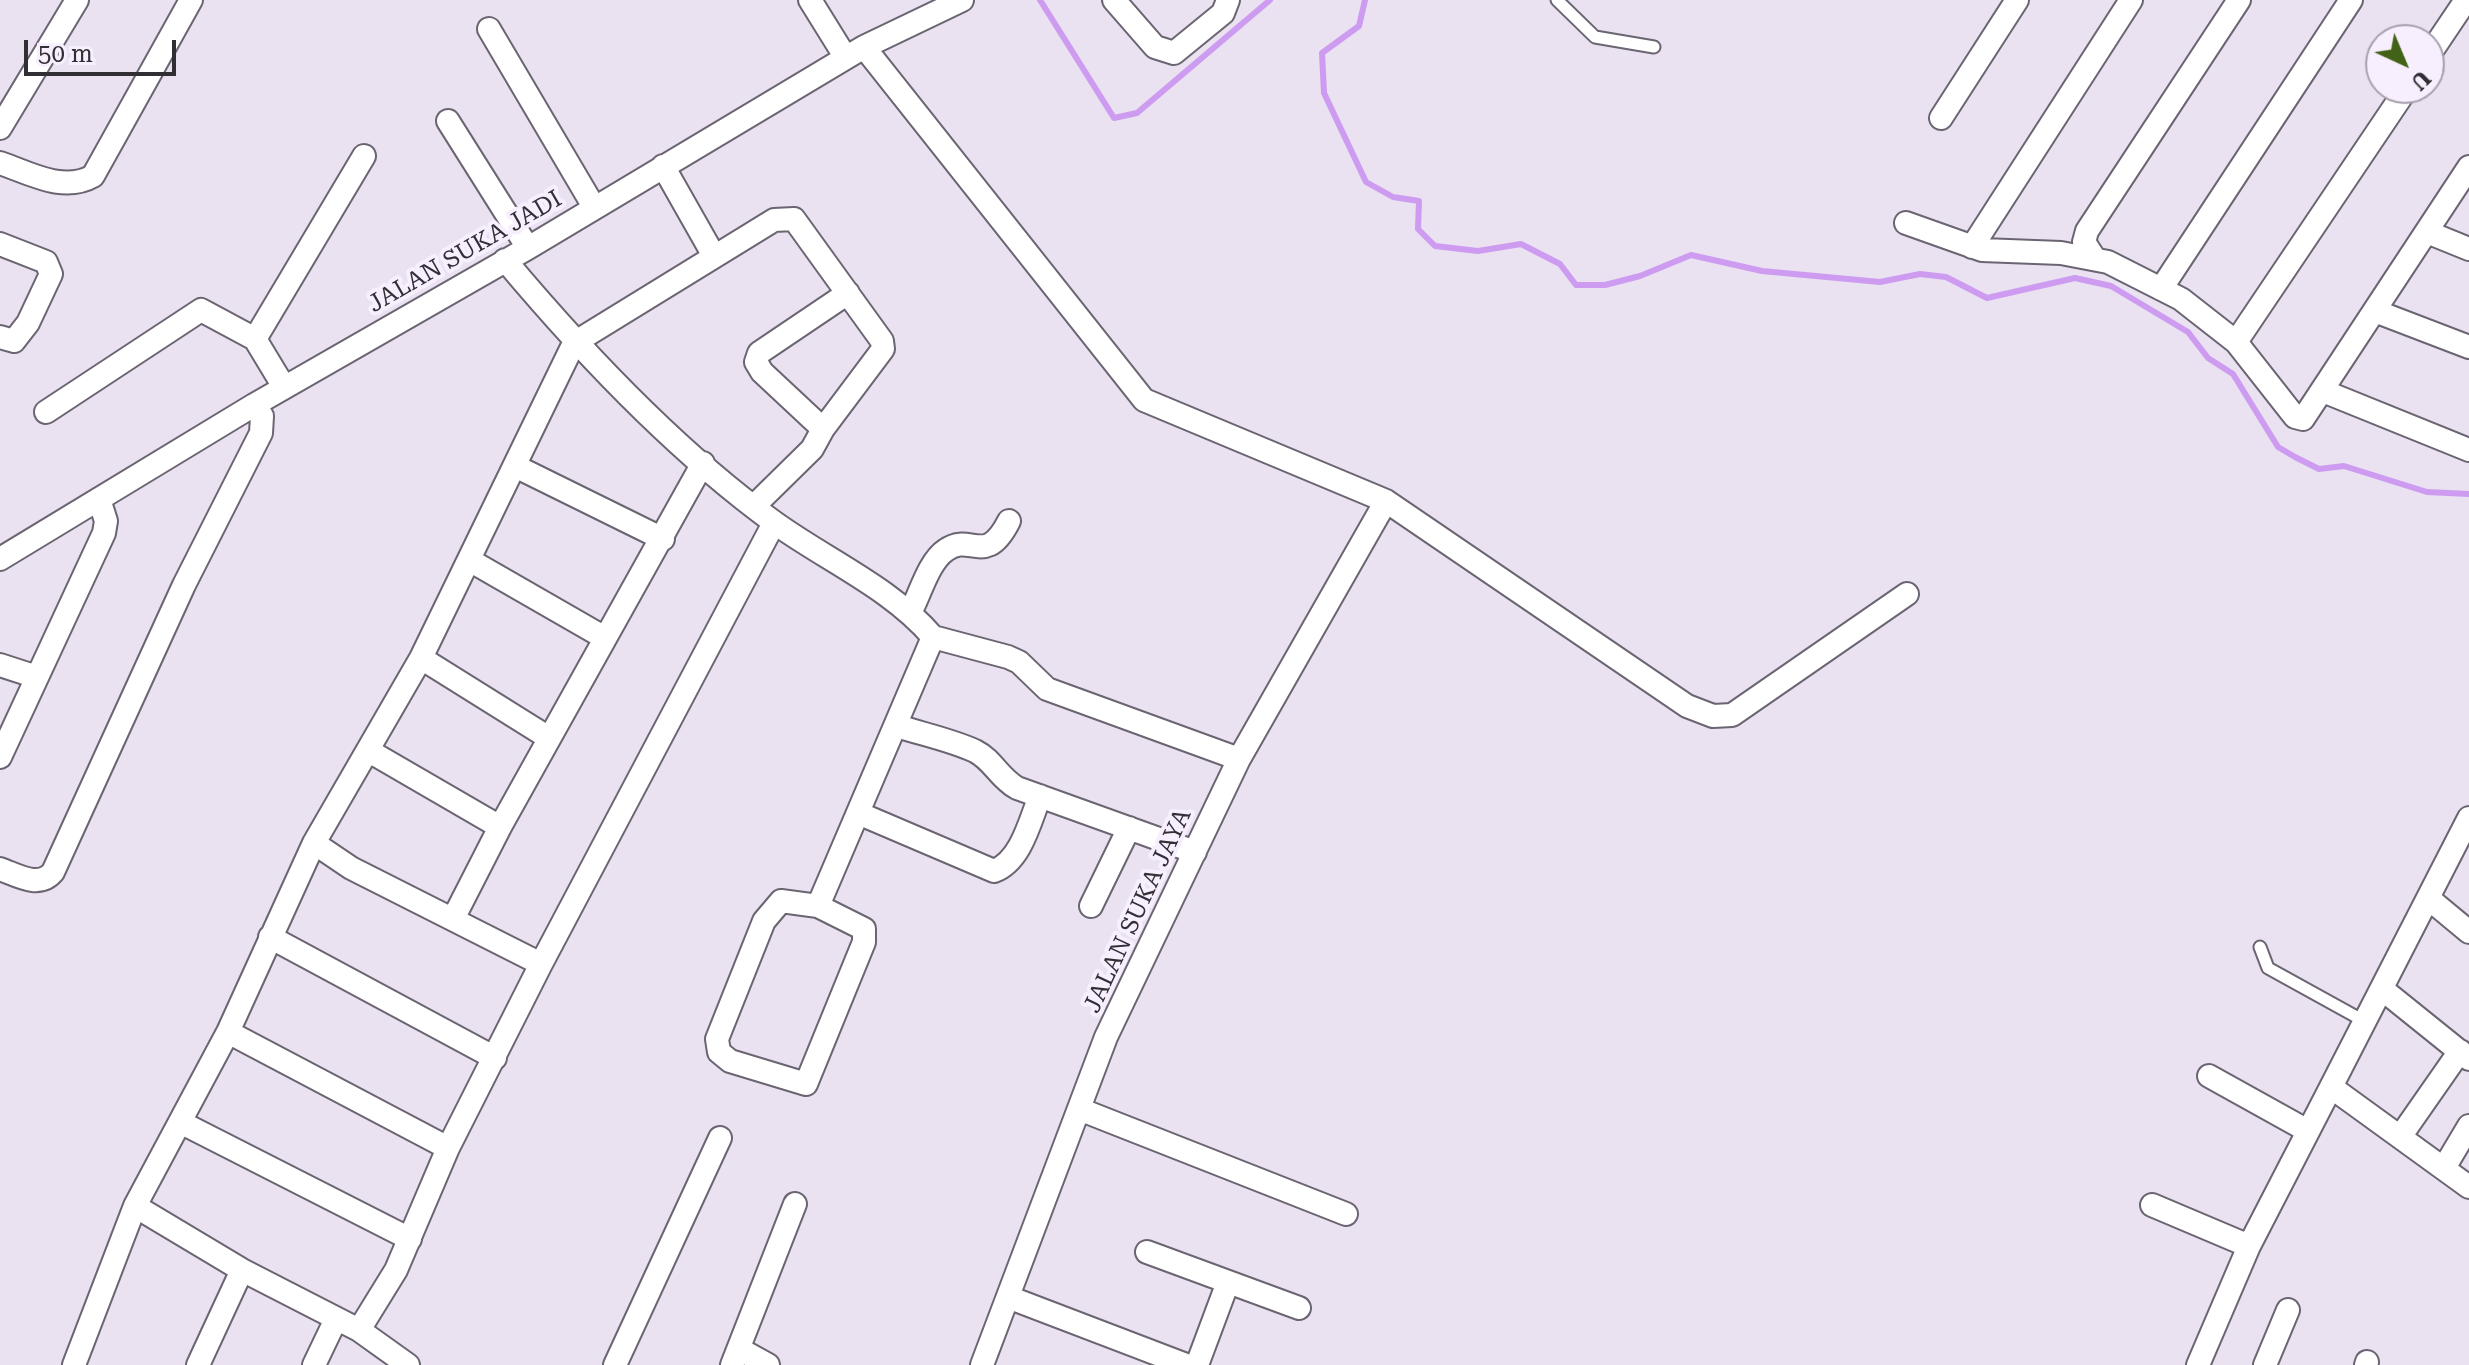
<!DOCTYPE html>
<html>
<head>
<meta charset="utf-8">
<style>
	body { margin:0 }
	#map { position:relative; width:2469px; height:1365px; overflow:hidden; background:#eae1f1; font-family:"Roboto Serif",serif }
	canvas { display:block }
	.north { position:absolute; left:2365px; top:24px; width:80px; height:80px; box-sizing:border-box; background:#f7eefe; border:2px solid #a8a1ad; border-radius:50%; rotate:136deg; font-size:22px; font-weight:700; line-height:32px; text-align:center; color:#312e34 }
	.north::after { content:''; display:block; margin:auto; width:28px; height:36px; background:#426217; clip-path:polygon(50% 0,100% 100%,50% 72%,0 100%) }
	.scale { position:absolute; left:24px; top:40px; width:152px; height:36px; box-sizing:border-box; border:4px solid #312e34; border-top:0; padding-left:10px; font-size:24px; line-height:28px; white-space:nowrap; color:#312e34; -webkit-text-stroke:6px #f7eefe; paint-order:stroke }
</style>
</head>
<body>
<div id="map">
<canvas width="2469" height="1365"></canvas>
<div class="north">U</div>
<div class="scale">50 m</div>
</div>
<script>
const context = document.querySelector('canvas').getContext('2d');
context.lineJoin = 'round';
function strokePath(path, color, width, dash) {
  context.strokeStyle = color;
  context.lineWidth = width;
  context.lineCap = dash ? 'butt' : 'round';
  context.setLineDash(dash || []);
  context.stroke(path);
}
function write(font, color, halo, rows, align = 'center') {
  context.font = font + ' "Roboto Serif",serif';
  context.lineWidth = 8;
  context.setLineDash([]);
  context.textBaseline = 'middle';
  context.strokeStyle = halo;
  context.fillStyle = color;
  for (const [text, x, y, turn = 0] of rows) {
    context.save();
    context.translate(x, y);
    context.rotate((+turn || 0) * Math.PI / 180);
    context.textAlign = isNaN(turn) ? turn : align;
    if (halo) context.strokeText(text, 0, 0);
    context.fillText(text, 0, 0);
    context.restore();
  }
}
strokePath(new Path2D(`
	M1040 0 1114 118 1137 113 1270 0
	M1365 0 1359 26 1322 53 1324 93 1366 182 1393 197 1419 201 1418 229 1435 246 1478 251 1521 244 1560 264 1576 285H1605L1640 276 1691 255 1762 271 1880 282 1920 274 1946 277 1987 298 2075 278 2111 286 2188 332 2208 358 2233 374 2278 447 2295 457 2319 469 2344 466 2427 492 2469 494`), '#cd9cf1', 6);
const lane = new Path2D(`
	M1557 0 1595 37 1654 47
	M2260 947 2268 968 2364 1021`);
const street = new Path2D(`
	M810 0 846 58
	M1114 0 1155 47 1174 53 1223 13 1228 0
	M489 29 594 207
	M864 47 1144 400 1386 501 1687 706 1713 716 1732 715 1907 594
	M2429 55 2466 0
	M1941 118 2017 0
	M448 121 528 248
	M0 128 77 0
	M0 163C30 173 63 193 93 176L191 0
	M663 166 714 256
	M1906 223 1982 250 2061 253 2108 262 2181 299 2236 342 2295 417 2303 419 2469 167
	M2427 232 2469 249
	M0 244 46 262 51 274 28 323 14 341 0 337
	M1972 247 2131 0
	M2095 259 2084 242 2087 231 2239 0
	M505 260C583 353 677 452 775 523 828 561 891 588 933 637L818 906 864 929V942L806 1084 730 1061 719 1052 717 1039 764 921 781 901 818 906
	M2161 289 2351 0
	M2375 311 2469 347
	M255 339 364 156
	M2236 342 2407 88
	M2323 391 2469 450
	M46 412 201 310 255 339 284 387
	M517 467 663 539
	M754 506 812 449 823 429 762 372 756 362 759 353 848 293
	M0 559 254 405 528 248 864 47 962 0
	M471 561 605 638
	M911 611C920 594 929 561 946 550 971 532 985 568 1009 521
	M933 637 1008 657 1019 662 1047 689 1239 759
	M421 658 549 738
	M0 665 37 677
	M897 726C922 734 951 740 975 751 993 760 999 778 1017 788L1195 852
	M369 751 500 827
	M0 757 104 533 106 521 99 499
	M858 813 994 871C1021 861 1030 821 1040 796
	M2469 818 2331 1087 2469 1187
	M314 843 421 658 574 343 774 220 794 219 882 341 883 349 823 429
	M0 869C17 875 39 889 53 872L184 585 261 433 262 416 254 405
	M2428 898 2469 932
	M1091 906 1129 828
	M453 919 500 827 703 463
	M270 937 495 1058
	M541 964 351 868 314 843 228 1032 135 1206 242 1270 359 1330 396 1270 448 1148 541 964 774 523
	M2382 989 2469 1059
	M228 1032 448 1148
	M2209 1076 2308 1131
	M1079 1109 1346 1214
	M180 1122 410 1239
	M2400 1137 2460 1051
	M2444 1168 2469 1126
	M2152 1205 2249 1246 2331 1087
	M1147 1252 1299 1308
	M1008 1297 1186 1365
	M359 1330 408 1365
	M739 1349 768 1365
	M74 1365 135 1206
	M198 1365 242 1270
	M314 1365 336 1319
	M615 1365 720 1138
	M732 1365 795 1204
	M982 1365 1106 1037 1239 759 1386 501
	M1197 1365 1228 1282
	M2198 1365 2249 1246
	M2265 1365 2288 1310
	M2366 1365 2367 1362`);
strokePath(lane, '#6b6471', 15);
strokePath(street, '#6b6471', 26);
strokePath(lane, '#fff', 11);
strokePath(street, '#fff', 22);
write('24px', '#312e34', '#f7eefe', [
	["JALAN SUKA JADI",465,252,-30],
	["JALAN SUKA JAYA",1138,911,-65]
]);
</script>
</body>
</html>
